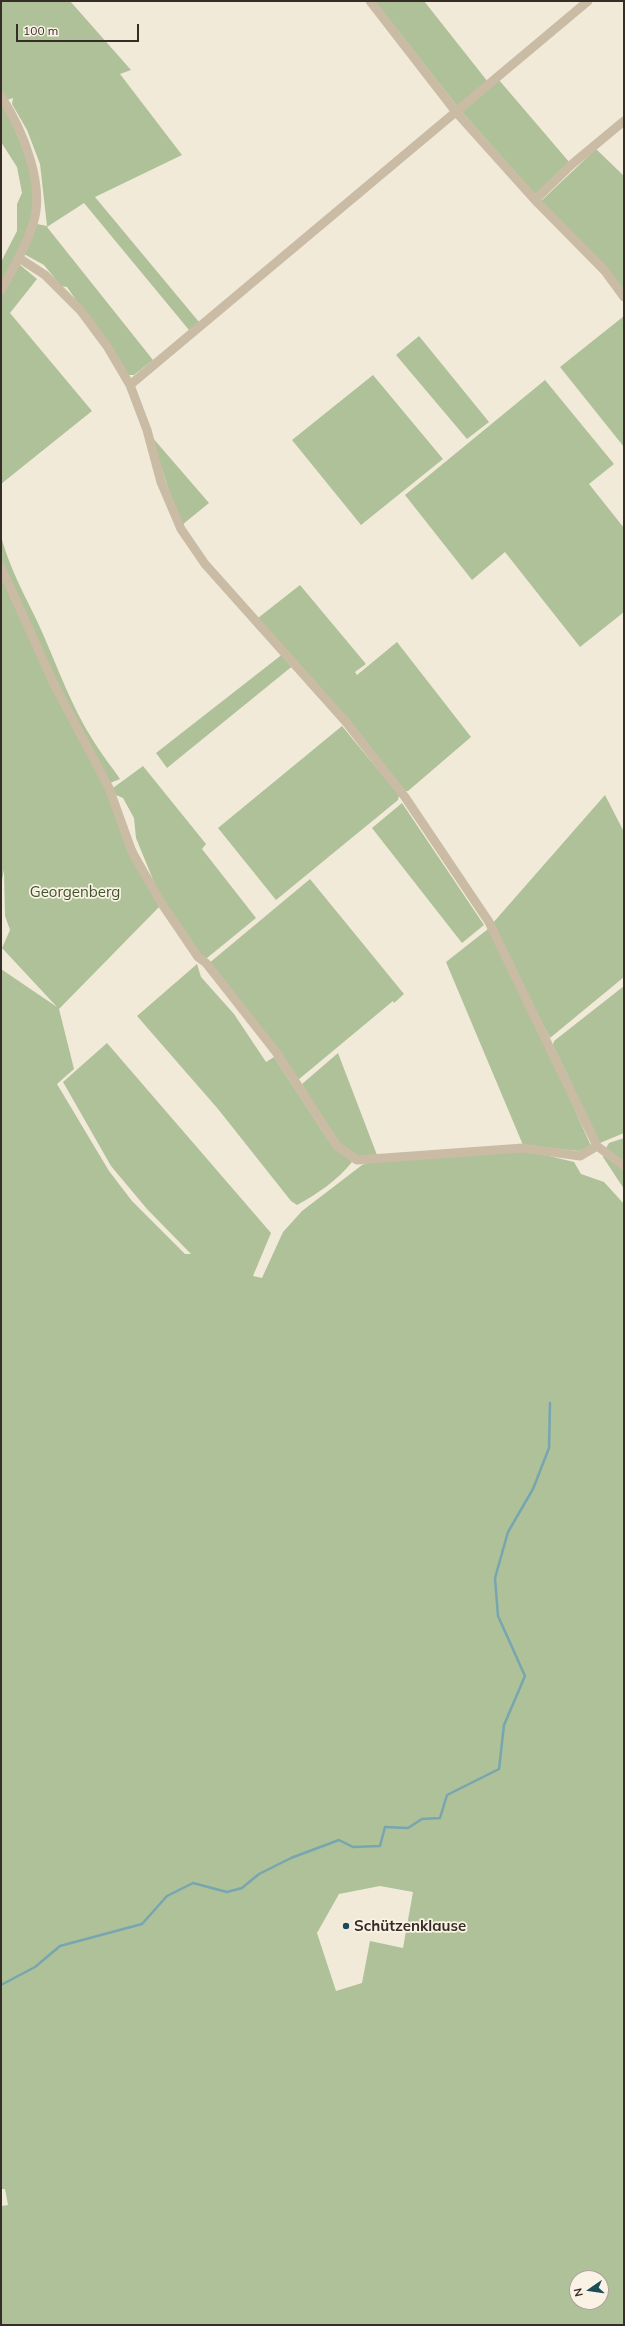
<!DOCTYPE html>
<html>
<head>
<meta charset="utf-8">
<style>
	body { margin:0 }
	#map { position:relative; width:625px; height:2326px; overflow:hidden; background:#f2ead9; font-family:Mulish,sans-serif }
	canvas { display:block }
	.frame { position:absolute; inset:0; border:2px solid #362d26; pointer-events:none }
	.north { position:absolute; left:569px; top:2270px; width:40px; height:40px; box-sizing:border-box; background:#faf3e5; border:1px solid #aca499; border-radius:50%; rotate:257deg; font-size:11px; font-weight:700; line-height:16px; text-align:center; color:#362d26 }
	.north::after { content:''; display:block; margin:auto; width:14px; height:18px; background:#1b4c58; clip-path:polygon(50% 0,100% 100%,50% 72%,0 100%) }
	.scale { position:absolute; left:16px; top:24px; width:123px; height:18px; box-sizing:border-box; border:2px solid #362d26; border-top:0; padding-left:5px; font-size:12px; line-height:14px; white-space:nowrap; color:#362d26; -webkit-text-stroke:3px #faf3e5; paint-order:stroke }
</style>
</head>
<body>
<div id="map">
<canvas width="625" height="2326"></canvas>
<div class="frame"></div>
<div class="north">N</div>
<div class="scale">100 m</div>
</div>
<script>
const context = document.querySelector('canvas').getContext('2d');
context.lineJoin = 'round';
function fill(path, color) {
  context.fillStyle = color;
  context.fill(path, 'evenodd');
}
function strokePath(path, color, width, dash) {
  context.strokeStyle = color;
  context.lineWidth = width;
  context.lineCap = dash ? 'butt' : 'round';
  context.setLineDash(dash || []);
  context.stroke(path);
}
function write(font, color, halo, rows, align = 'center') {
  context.font = font + ' Mulish,sans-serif';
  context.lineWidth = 3.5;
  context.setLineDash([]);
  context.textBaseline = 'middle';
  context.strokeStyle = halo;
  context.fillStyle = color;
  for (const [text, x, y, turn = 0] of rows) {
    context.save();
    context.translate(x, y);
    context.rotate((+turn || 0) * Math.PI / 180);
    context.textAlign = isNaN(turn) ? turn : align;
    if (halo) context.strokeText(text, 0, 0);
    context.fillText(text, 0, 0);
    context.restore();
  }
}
fill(new Path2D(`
	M1 1H70L131 70 120 74 182 155 95 197 199 322 189 330 84 203 47 227 153 360 134 375H128L67 287 61 286 44 265 24 254 37 224 47 226 40 164 27 130 12 104 13 98 4 101 32 168 34 223 1 283V262L17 231V204L22 193 17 167 1 142Z
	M375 1H424L488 82 457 106Z
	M499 80 570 163 535 194 462 112Z
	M596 149 624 176V291L541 201Z
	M19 264 37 279 10 313 92 411 1 484V296Z
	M624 316V447L560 367Z
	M419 336 489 422 467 439 396 355Z
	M373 375 443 459 361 525 292 440Z
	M545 380 614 464 589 484 624 528V612L580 647 505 552 472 580 405 495Z
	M152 437 209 503 182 525 166 482Z
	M1 536C9 567 24 594 38 623 56 662 70 705 94 742 102 755 112 767 120 779L110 783 54 680 21 607 1 560Z
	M1 567 162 904 59 1009 74 1069 57 1084 109 1171 132 1201 185 1254H191L147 1209 111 1166 63 1082 107 1043 271 1233 253 1276 262 1278 283 1232 302 1211 362 1165 374 1161 524 1150 574 1162 581 1174 604 1182 624 1204V2325H1V2206L8 2205 5 2189H1V969L57 1007 2 948 10 930 5 916 4 870 1 885ZM380 1886 413 1892 403 1948 370 1941 362 1983 336 1991 317 1933 339 1894ZM577 2278H601V2302H577Z
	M300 585 366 664 355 672 357 675 397 642 471 737 408 791H404L258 618Z
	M284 653 295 664 167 768 156 753Z
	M342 726 399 795 398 800 276 900 218 828Z
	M143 766 206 844 202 849 256 918 207 958 200 957 163 904 136 838 134 818 123 798 116 795 113 788Z
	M605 795 624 832V977L550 1038 492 924Z
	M402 803 484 925 462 943 372 828Z
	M310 879 404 994 394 1003 393 1001 298 1080 208 964Z
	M488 929 546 1045 591 1146 579 1151 523 1145 446 962Z
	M197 964 201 977 234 1014 266 1062 274 1057 328 1140 352 1162C338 1180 317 1194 297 1205L291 1201 218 1109 137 1016Z
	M624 986V1133L600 1143 553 1045 554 1041Z
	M338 1053 377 1155 359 1157 338 1143 302 1084Z
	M624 1138V1162L606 1148 609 1143Z
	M604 1153 624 1169V1189L603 1157Z`), '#aec199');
strokePath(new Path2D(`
	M1 1985 35 1967 60 1946 142 1924 167 1896 193 1883 227 1892 242 1888 259 1874 291 1858 339 1840 353 1847 380 1846 385 1827 408 1828 422 1819 440 1818 447 1795 499 1769 504 1725 525 1676 498 1616 495 1578 508 1532 533 1489 549 1448 550 1403`), '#77a6b0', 2.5);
strokePath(new Path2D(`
	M370 1 456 112 535 200 605 271 624 297
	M1 96C22 129 46 185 33 224 25 248 13 269 1 290
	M535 200 571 165 624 121
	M19 258 45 275 81 311 107 346 130 385 147 430 161 482 181 529 205 564 346 722 405 797 489 922 597 1146 624 1166
	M130 385 588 1
	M1 567 53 682 109 788 132 852 162 904 198 957 206 963 276 1052 337 1146 357 1160 523 1148 580 1156 597 1146`), '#cabba5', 9);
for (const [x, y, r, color] of [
	[346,1926,4,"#1b4c58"]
]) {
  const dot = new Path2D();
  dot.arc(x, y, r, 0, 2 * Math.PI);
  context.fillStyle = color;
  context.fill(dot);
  strokePath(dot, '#faf3e5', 1.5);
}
write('15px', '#3f5529', '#faf3e5', [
	["Georgenberg",75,892]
]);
write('bold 15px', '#362d26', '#faf3e5', [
	["Schützenklause",354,1926]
], 'left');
</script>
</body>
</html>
